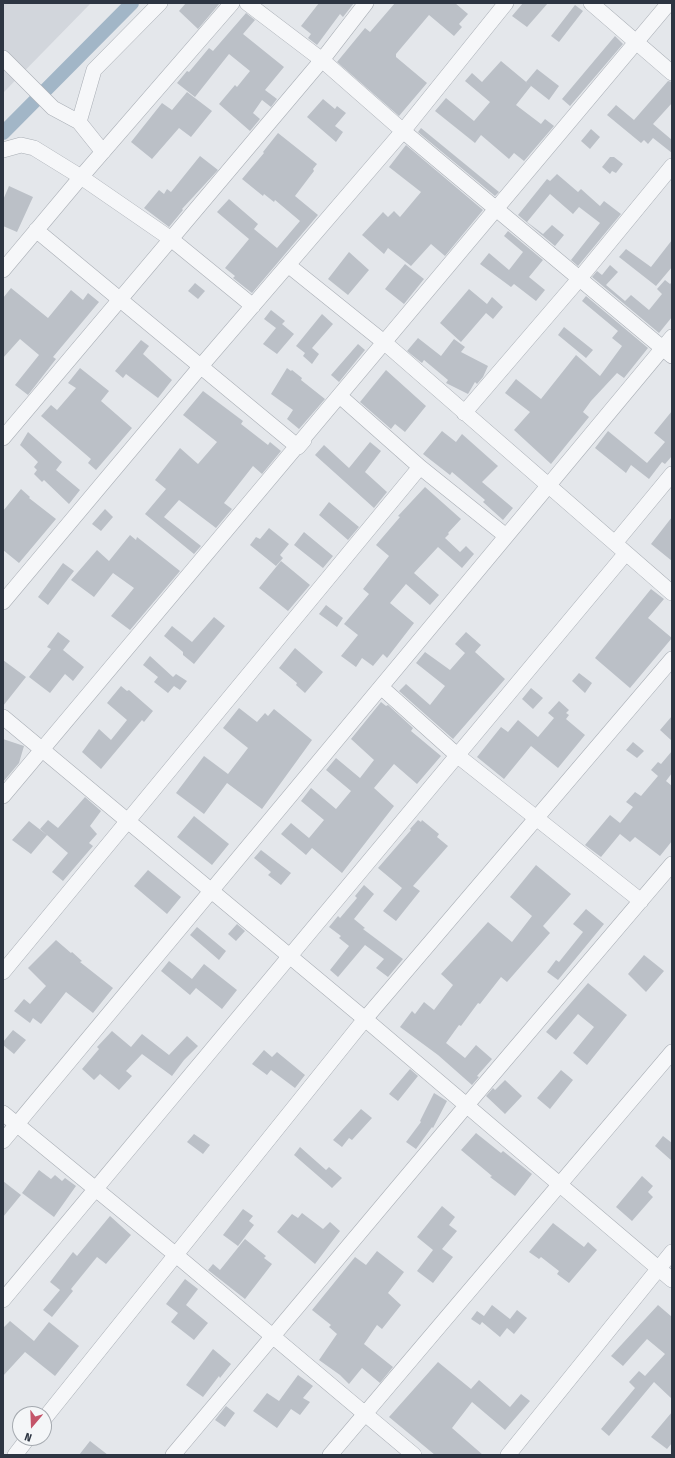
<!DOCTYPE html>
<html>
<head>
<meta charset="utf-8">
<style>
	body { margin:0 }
	#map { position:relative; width:675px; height:1458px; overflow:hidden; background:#e4e7eb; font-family:"Fira Sans Condensed",sans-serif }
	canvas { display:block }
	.frame { position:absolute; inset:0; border:4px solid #2d3542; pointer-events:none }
	.north { position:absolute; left:12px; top:1406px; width:40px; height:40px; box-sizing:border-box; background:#f4f6f8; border:1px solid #a4a9af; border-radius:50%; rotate:199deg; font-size:11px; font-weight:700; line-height:16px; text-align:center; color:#2d3542 }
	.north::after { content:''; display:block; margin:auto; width:14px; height:18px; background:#c45469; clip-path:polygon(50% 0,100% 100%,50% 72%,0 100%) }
</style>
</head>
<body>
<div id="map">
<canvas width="675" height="1458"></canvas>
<div class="frame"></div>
<div class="north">N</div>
</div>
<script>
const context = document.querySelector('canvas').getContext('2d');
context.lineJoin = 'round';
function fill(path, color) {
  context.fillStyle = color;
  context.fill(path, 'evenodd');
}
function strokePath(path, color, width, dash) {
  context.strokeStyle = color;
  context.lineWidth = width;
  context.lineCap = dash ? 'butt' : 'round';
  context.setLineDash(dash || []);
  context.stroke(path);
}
fill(new Path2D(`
	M3 3H91L3 93Z`), '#d2d6dc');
strokePath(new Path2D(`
	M3 133 132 3`), '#a2b6c7', 14);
fill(new Path2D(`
	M186 3H220L198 29 179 11Z
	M319 3H354L343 17 340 14 317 45 308 38 311 34 301 26Z
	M395 3H455L468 14 459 24 462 27 454 36 429 15 396 54V57L427 83 399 116 337 62 365 28 370 32Z
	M523 3H548L527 27 512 16Z
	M575 5 583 11 559 42 551 36Z
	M246 13 255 20 243 34 284 67 265 90 277 99 271 107 262 100 253 113 260 119 250 131 219 104 235 85 237 87 250 71 229 54 195 97 177 83 187 71 189 72 209 48 213 51Z
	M615 36 623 44 570 106 562 99Z
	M501 61 531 86 516 105 541 124 545 119 554 126 524 161 514 153 509 159 481 135 475 143 435 111 446 98 474 121 490 102 465 81 472 73 482 82Z
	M537 69 559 86 549 100 526 82Z
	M668 81 672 82V103L653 124 672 140V153L653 138 648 144 644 140 641 143 607 115 616 105 634 120Z
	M187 92 212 111 191 137 179 128 152 159 131 142 162 103 172 110Z
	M323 99 335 109 337 106 346 113 335 126 343 132 336 142 307 117Z
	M421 128 499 192 495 196 418 132Z
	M591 129 600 137 590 149 581 141Z
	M278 133 317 164 313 169 314 171 295 196 318 215 252 293 233 278 235 276 225 268 249 239 217 212 229 199 258 224 254 229 277 248 300 221 275 200 274 202 264 194 263 196 242 179 264 153 263 152Z
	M406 145 483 210 445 256 431 244 411 266 388 248 384 254 362 235 383 212 388 217 394 211 400 217 421 192 389 167Z
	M200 156 218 170 182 209 183 210 169 227 144 208 159 190 164 194 167 189 171 192Z
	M610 157H614L623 164 616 173 612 171 610 174 602 167Z
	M557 174 578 192 581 189 600 206 604 201 621 214 578 266 571 260 600 223 579 207 573 214 550 194 527 222 543 234 552 225 564 235 555 246 518 215 547 179 550 181Z
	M9 186 33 197 17 232 3 226V200Z
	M508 231 543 260 529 277 545 290 536 301 514 284 511 287 480 264 489 253 509 270 523 252 504 236Z
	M672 240V267L656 286 619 257 626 249 651 267Z
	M349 252 369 270 348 295 328 279Z
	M405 264 424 279 404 304 385 289Z
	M610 265 618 272 606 285 625 301 631 295 649 310 662 294 657 289 665 280 670 284 672 282V317L659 333 592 277 597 271 602 275Z
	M195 283 205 291 198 299 188 291Z
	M11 288 48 318 71 290 83 300 88 293 99 302 53 357 56 359 28 395 15 385 39 355 20 339 3 358V298Z
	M469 289 487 304 492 297 503 307 493 319 486 313 461 342 440 323Z
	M586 296 648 348 624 378 617 373 591 401 583 412 589 417 551 464 514 430 530 412 505 393 516 379 541 399 576 355 600 376 622 346 612 338 618 331 582 301Z
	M271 310 285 321 282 324 294 334 277 354 263 344 276 328 264 319Z
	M322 314 333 324 312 348 319 354 312 364 303 356 305 353 296 346Z
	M564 327 593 350 586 358 558 335Z
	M418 338 441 356 454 339 465 347 461 352 488 366 483 377 477 384 475 382 468 394 446 383 448 380 424 360 422 363 407 351Z
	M141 340 149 346 143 354 172 380 158 398 126 374 123 378 115 371Z
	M358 344 365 350 339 382 331 375Z
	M80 368 109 391 101 401 132 428 96 470 88 463 91 459 41 416 51 405 57 410 76 388 68 383Z
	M287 368 291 371 292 370 302 378 301 380 325 399 299 429 287 419 293 410 271 394Z
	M386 370 426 406 405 432 395 424 391 429 360 402Z
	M203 391 243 421 241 424 268 445 270 442 281 451 262 474 253 466 224 503 232 509 216 528 179 500 164 517 201 546 194 554 145 514 166 489 155 480 180 448 198 464 217 442 183 415Z
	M672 411V456L665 464 662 462 649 479 631 465 626 473 595 448 608 431 647 463 665 442 654 433Z
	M442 431 456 442 462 434 498 466 482 482 513 508 503 520 483 502 485 500 452 472 450 475 423 454Z
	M28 432 62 462 56 470 80 490 69 504 44 480 42 482 34 474 37 470 34 467 38 462 20 445Z
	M370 442 381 451 365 472 387 492 374 508 315 455 324 445 349 468Z
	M425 487 461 519 448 533 449 534 445 538 460 552 466 546 474 554 462 568 438 547 414 573 439 595 430 605 406 584 390 603 414 623 387 658 383 654 373 666 362 658 356 667 341 656 358 635 344 624 369 594 363 589 389 556 376 545 400 517 398 516Z
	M21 489 30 497 29 498 56 519 19 563 3 550V511Z
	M329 502 359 527 348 540 319 515Z
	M105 509 113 517 101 531 92 524Z
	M672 517V561L651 544Z
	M269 528 289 544 280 555 283 558 276 566 250 545 256 537 260 539Z
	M304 532 333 556 323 568 294 545Z
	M130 535 136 540 137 537 180 571 130 630 111 616 134 588 113 573 94 597 71 580 97 550 109 561Z
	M281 561 310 585 288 611 259 588Z
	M63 563 74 571 48 605 38 597Z
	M651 589 664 599 648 618 672 638 630 688 595 658Z
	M326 605 343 618 337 627 319 614Z
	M214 617 225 626 194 664 183 655V652L164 636 172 626 192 642Z
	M58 632 70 641 63 650 84 667 73 681 65 674 50 693 29 677 51 649 47 647Z
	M466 632 481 645 475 652 505 679 453 739 399 691 406 684 430 705 445 686 416 663 425 652 450 670 465 653 455 644Z
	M295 648 323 672 305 693 296 685 297 683 279 668Z
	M150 656 173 677 176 674 187 681 180 690 174 686 168 693 154 682 158 677 143 665Z
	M3 660 26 677 3 706Z
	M579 673 592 683 585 693 572 681Z
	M121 686 127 691 129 690 153 711 144 722 142 720 101 769 82 752 99 729 111 740 127 720 107 703Z
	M531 688 543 698 533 709 522 699Z
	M559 701 569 710 566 713 569 715 566 719 585 735 558 768 531 746 504 779 477 757 501 727 508 732 518 720 538 737 554 718 548 713Z
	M381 702 386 706 388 705 413 728 411 731 441 756 417 784 394 764 374 788 394 806 342 873 312 848 306 855 281 834 291 823 309 838 324 820 301 801 311 788 336 809 351 791 326 770 336 758 360 778 374 760 351 739Z
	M239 708 257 722 265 713 268 716 274 709 312 740 262 809 227 783 204 814 176 793 204 756 228 774 248 748 223 728Z
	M672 716V741L660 730Z
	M3 739 24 746 19 763 3 782Z
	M633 742 644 751 637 758 626 750Z
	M672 751V773L666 781 672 786V841L660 856 635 837 630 842 620 834 601 857 585 845 610 815 620 823 633 807 626 802 635 792 641 796 658 776 651 770 658 762 661 764Z
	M85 797 101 811 90 826 97 834 89 843 93 846 63 881 52 872 68 853 40 829 48 820 58 828Z
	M194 816 229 844 212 865 177 837Z
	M418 820 421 822 422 820 439 834 437 837 448 846 413 886 420 891 396 921 383 911 402 888 378 868 411 830 410 829Z
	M29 821 47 835 31 854 12 840Z
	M261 850 291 873 281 885 268 875 271 872 254 858Z
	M536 865 571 894 543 926 550 933 507 982 501 977 480 1004 478 1003 461 1026 459 1025 446 1043 465 1058 476 1045 492 1059 477 1076 479 1077 472 1085 438 1055 400 1027 412 1011 415 1014 424 1002 434 1010 453 985 441 974 488 922 512 942 532 916 510 897Z
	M148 870 181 897 167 914 134 886Z
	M364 885 374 894 354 919 365 928 363 929 403 959 388 977 376 968 384 959 365 945 338 977 330 970 349 946 339 938 341 936 329 927 338 916 340 918 357 898 355 896Z
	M586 909 604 924 558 980 547 972 556 960 559 962 583 932 573 924Z
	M237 924 245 931 236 941 228 934Z
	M197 927 226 951 219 960 190 935Z
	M56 940 71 953 72 952 82 961 80 962 113 988 93 1013 66 992 41 1024 33 1018 30 1023 14 1011 24 999 30 1004 46 986 28 968Z
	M644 955 664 971 646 992 628 974Z
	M169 961 192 979 204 964 237 990 222 1009 196 988 190 995 161 971Z
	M588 983 627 1015 587 1065 573 1053 594 1027 578 1014 556 1040 546 1032Z
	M13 1030 26 1040 14 1054 3 1045V1042Z
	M112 1031 131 1047 142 1034 169 1055 187 1036 198 1046 184 1060 172 1076 142 1054 126 1071 132 1076 119 1090 100 1074 94 1080 82 1069 99 1049 97 1047Z
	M264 1050 272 1057 277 1052 305 1075 295 1088 271 1070 267 1075 252 1064Z
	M410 1069 418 1076 398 1101 389 1094Z
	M561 1070 573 1080 550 1109 537 1098Z
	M505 1080 522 1096 505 1114 486 1096 493 1088 495 1090Z
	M434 1093 447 1101 433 1128 432 1127 416 1149 406 1142 421 1122 420 1121Z
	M361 1109 372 1118 352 1140 349 1138 342 1147 333 1140Z
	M476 1133 501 1153 503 1151 532 1174 515 1196 490 1177 492 1176 461 1150Z
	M194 1134 210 1145 203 1154 187 1142Z
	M663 1136 672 1143V1161L655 1146Z
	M300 1147 326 1170 329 1167 342 1178 332 1188 294 1155Z
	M39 1170 51 1179 55 1175 62 1181 65 1178 76 1186 54 1217 22 1193Z
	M642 1176 653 1186 648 1192 653 1197 632 1221 616 1207Z
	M3 1181 21 1195 3 1217Z
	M442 1206 455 1217 449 1225 457 1231 442 1249 453 1257 433 1283 417 1271 433 1250 417 1237Z
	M243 1209 253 1216 249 1221 254 1225 238 1246 223 1235Z
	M302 1213 323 1229 330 1222 340 1231 315 1264 277 1232 292 1214 298 1218Z
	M110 1216 131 1235 106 1264 97 1257 71 1289 73 1291 52 1317 43 1310 60 1290 50 1282 73 1252 77 1256Z
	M553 1223 584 1247 588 1242 597 1250 569 1283 557 1274 559 1271 541 1257 539 1259 529 1252Z
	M245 1239 266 1256 264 1258 272 1264 245 1299 208 1270 213 1264 220 1270Z
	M377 1251 404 1272 388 1293 401 1305 382 1329 377 1325 364 1344 393 1367 380 1383 362 1368 349 1384 340 1375 319 1360 337 1334 329 1327 331 1325 312 1310 355 1257 366 1265Z
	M185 1279 198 1289 186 1305 208 1323 194 1340 171 1322 178 1313 166 1304Z
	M492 1305 510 1319 517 1310 527 1318 514 1334 507 1328 500 1337 482 1322 480 1325 471 1319 477 1311 484 1316Z
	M658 1305 672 1317V1399L654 1382 609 1436 601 1429 635 1388 629 1382 639 1371 645 1376 665 1354 647 1339 623 1366 611 1356Z
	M10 1321 34 1341 49 1322 79 1346 55 1376 25 1352 3 1376V1328Z
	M213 1349 231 1364 220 1378 219 1376 203 1397 186 1385Z
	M438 1362 471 1389 479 1380 510 1407 521 1394 530 1401 505 1430 472 1402 452 1428 483 1455H435L389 1417Z
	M298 1375 313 1386 303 1398 310 1402 300 1415 291 1409 277 1428 253 1411 267 1393 279 1401Z
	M226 1406 235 1413 225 1427 215 1420Z
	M672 1412V1443L667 1449 651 1437Z
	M90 1441 108 1455H79Z`), '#bbc0c7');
const street = new Path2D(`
	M247 3 322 60 403 131 672 356
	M591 3 672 73
	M3 58 53 108 79 122 103 152
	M79 122 94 70 160 3
	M3 150 21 145 34 148 81 177 171 239 253 306
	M36 230 298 447 304 440
	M288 265 385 343 672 593
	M3 270 81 177 232 3
	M342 398 420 467 506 536
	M464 413 580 278 672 166
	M3 438 322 60 366 3
	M615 543 672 474
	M3 602 201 366 403 131 506 3
	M381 687 458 756 641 901
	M3 717 365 1019 672 1280
	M3 796 669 3
	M3 972 420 467
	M3 1113 176 1255 414 1455
	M3 1141 672 337
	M3 1300 626 553
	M44 1419 365 1019 672 659
	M15 1455 28 1438
	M173 1455 466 1106 672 864
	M330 1455 672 1052
	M508 1455 672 1252`);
strokePath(street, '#a9aeb5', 16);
strokePath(street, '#f6f7f9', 15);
</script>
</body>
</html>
